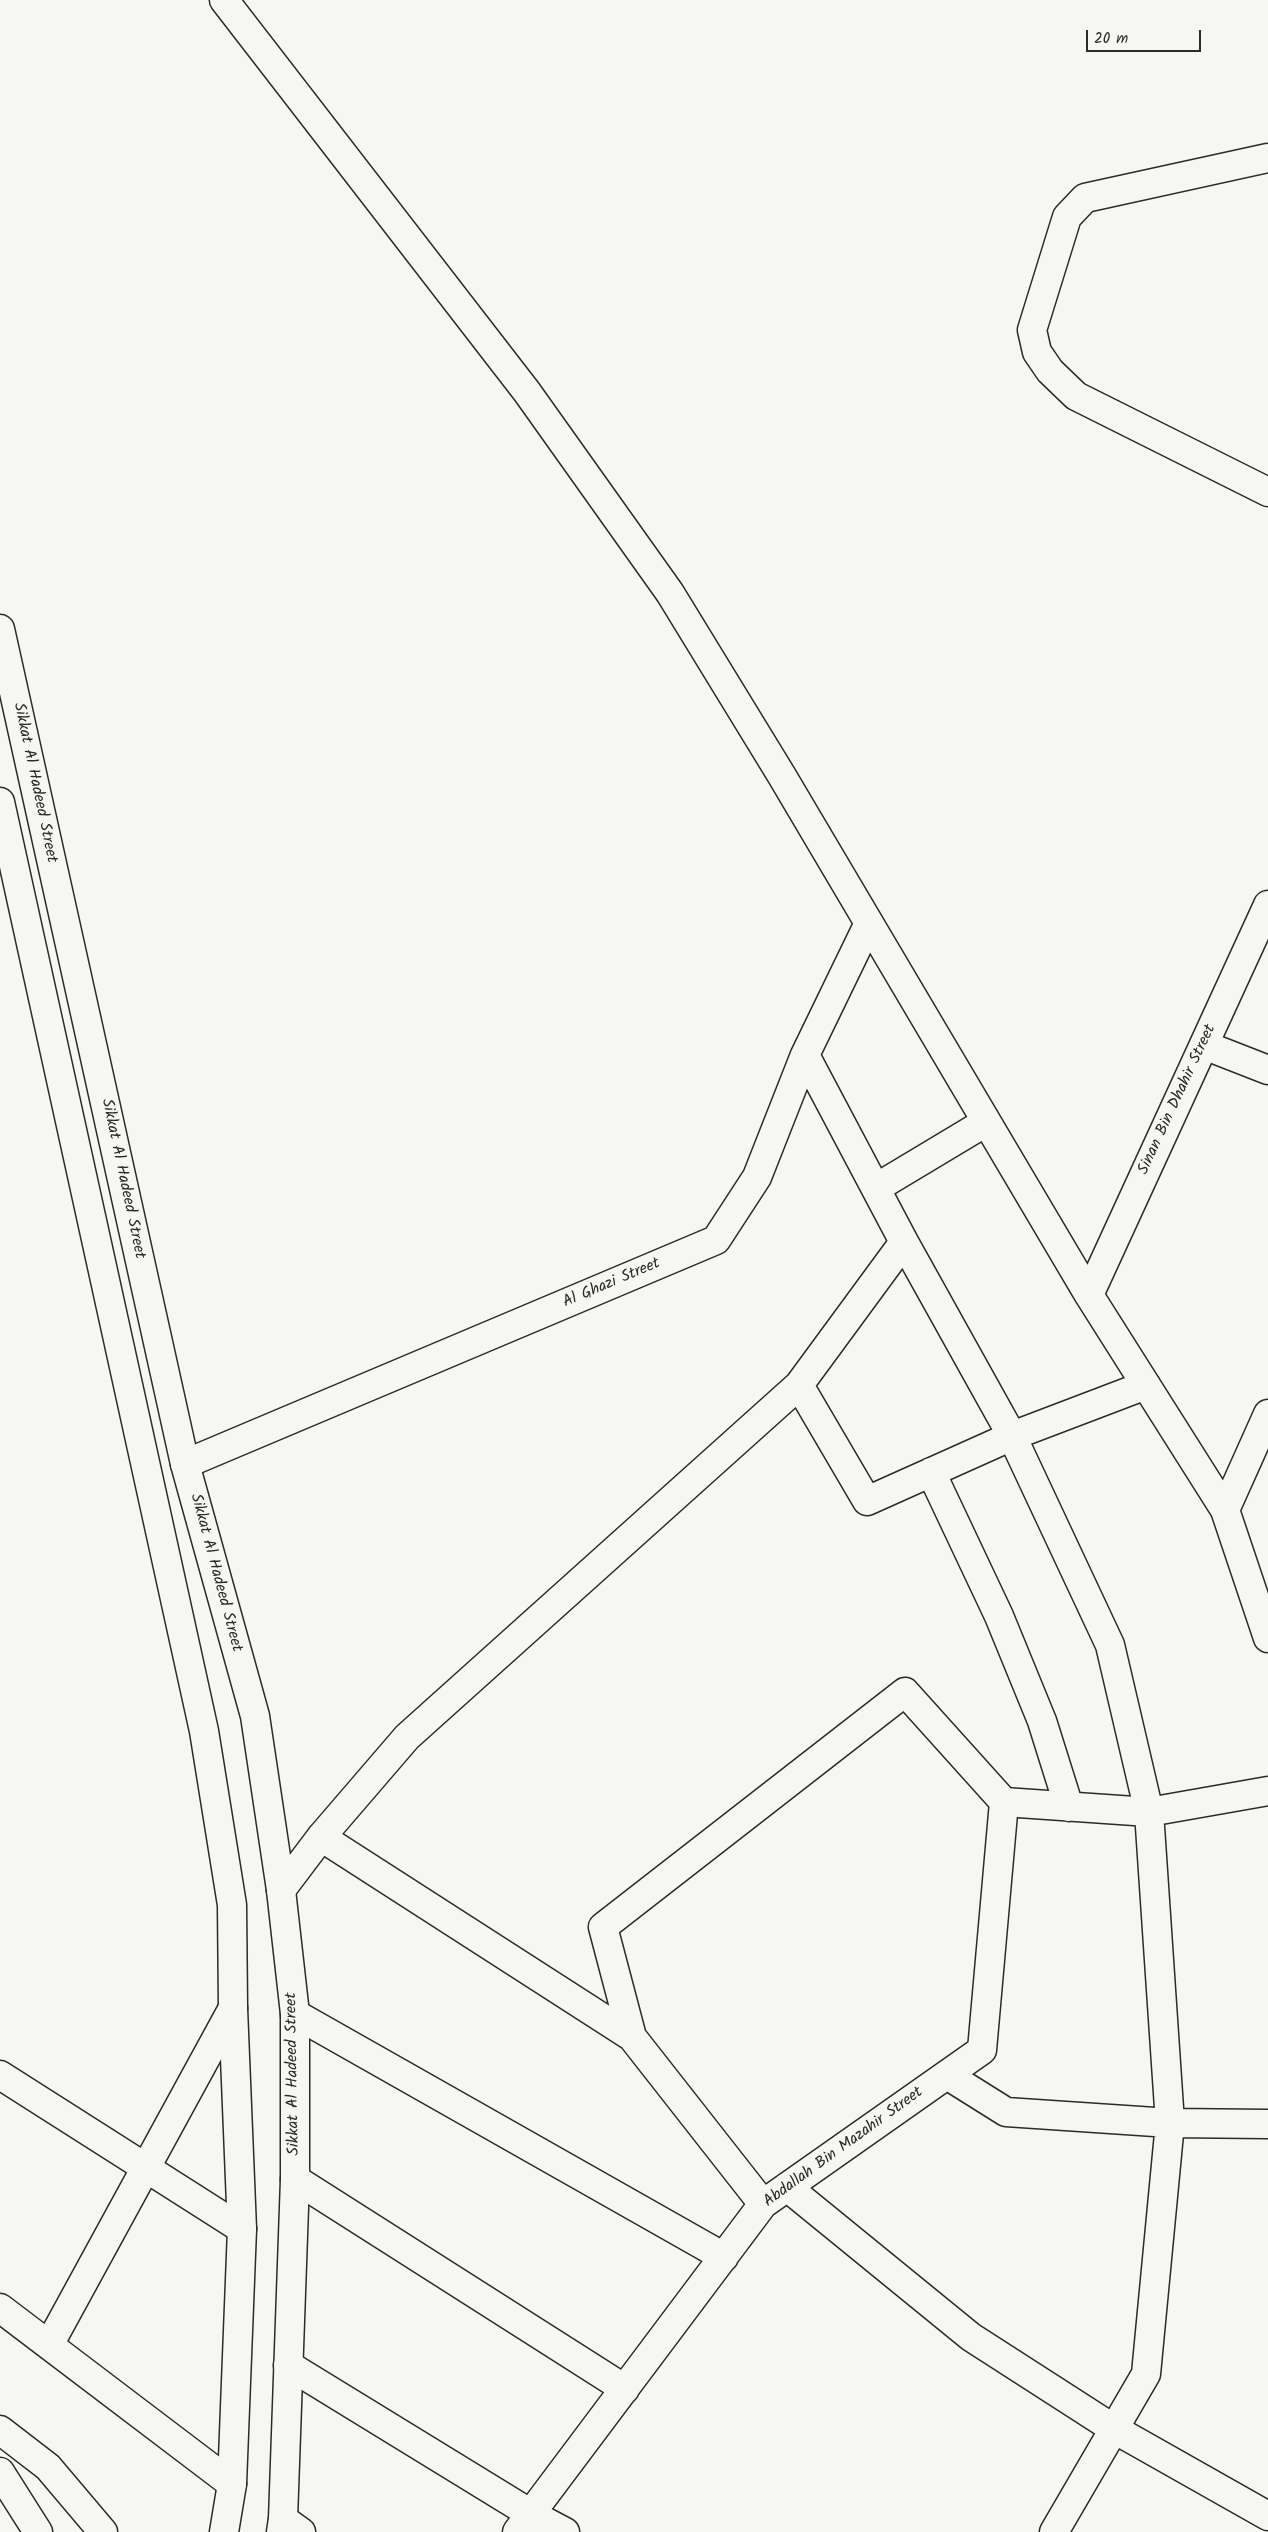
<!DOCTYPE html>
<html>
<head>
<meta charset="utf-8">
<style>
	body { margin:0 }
	#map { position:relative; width:1268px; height:2532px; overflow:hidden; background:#f6f6f2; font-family:Kalam,sans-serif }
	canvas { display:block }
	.scale { position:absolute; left:1086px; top:30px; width:115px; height:22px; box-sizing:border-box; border:2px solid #2b2b2b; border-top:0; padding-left:6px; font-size:15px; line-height:18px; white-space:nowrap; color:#2b2b2b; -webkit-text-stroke:4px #f6f6f2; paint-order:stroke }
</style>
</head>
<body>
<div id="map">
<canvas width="1268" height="2532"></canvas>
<div class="scale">20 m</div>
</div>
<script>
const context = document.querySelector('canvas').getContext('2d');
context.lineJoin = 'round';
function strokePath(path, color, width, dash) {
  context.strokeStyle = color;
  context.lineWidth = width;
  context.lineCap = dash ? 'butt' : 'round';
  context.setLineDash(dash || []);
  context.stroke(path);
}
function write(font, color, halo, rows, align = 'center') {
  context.font = font + ' Kalam,sans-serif';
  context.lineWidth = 4.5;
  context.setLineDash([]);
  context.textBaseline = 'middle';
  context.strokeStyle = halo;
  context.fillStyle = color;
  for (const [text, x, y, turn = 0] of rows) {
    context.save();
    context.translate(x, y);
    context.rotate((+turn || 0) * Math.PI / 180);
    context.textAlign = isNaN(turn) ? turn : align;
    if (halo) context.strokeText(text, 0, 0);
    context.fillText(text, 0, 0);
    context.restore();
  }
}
const minor = new Path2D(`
	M224 0 527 392 670 593 782 776 1089 1295 1225 1510 1268 1638
	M1268 158 1085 198 1067 217 1032 330 1037 352 1050 371 1076 396 1268 492
	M1204 1045 1268 1070
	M805 1055 904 1242 1012 1436 1110 1645 1149 1812 1170 2123 1146 2374 1054 2532
	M876 1188 986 1122
	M1089 1295 1268 905
	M799 1385 867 1501 1012 1436 1146 1385
	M185 1464 716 1240 757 1177 805 1055 868 925
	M931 1472 999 1616 1042 1721 1069 1807
	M1225 1510 1268 1414
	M321 1837 632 2037 763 2204
	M281 1890 321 1837 407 1737 799 1385 904 1242
	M295 2014 724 2257
	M632 2037 603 1927 905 1692 1004 1802 1149 1812 1268 1791
	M0 2075 242 2229
	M947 2075 1006 2112 1170 2123 1268 2124
	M295 2179 625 2389
	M787 2187 971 2337 1114 2429 1268 2516
	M0 2308 232 2484
	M49 2345 233 2008
	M288 2365 531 2514 565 2532
	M0 2430 48 2467 103 2532
	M0 2472 38 2532
	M283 2519 301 2532
	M517 2532 763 2204 982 2050 1004 1802`);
const secondary = new Path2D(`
	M0 629 185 1464 255 1716 281 1890 295 2014V2179L283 2519 281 2532
	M0 802 204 1731 232 1905 233 2008 242 2229 232 2484 224 2532`);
strokePath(minor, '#2b2b2b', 31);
strokePath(secondary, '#2b2b2b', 31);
strokePath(minor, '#f6f6f2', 28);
strokePath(secondary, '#f6f6f2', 28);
write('16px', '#2b2b2b', '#f6f6f2', [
	["Sikkat Al Hadeed Street",34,783,78],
	["Sinan Bin Dhahir Street",1178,1100,-65],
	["Sikkat Al Hadeed Street",122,1179,78],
	["Al Ghazi Street",612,1284,-23],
	["Sikkat Al Hadeed Street",215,1573,75],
	["Sikkat Al Hadeed Street",294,2074,-91],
	["Abdallah Bin Mazahir Street",844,2148,-36]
]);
</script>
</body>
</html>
